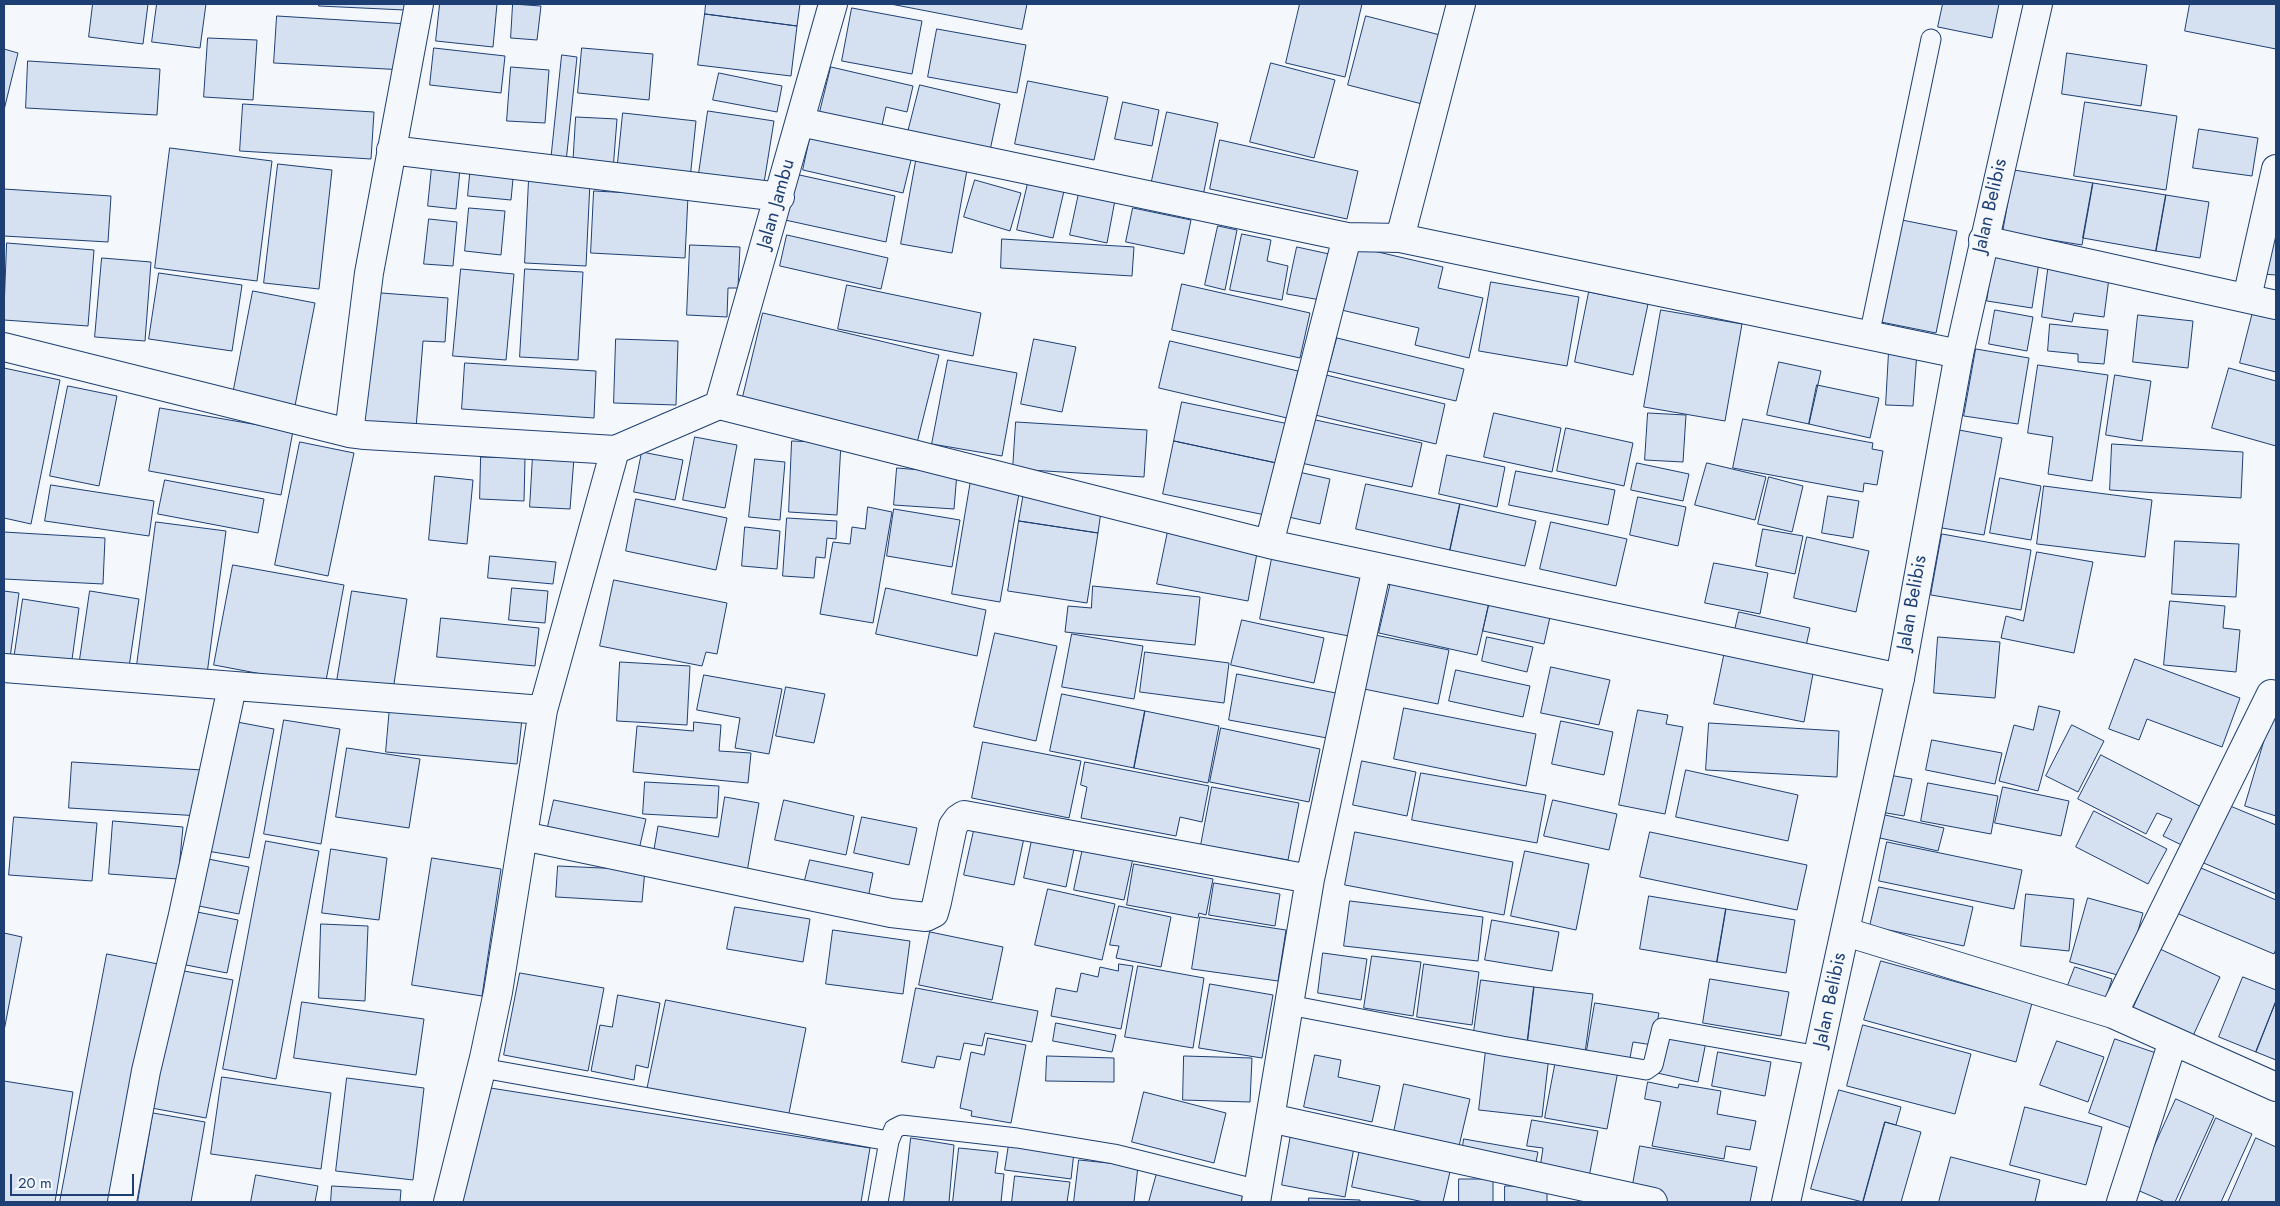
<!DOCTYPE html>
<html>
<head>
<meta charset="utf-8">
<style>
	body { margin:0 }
	#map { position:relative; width:2280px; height:1206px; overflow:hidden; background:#f4f7fb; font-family:Jost,sans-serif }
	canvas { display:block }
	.frame { position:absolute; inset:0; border:5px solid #1d3f73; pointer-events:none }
	.scale { position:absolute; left:10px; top:1174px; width:124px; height:22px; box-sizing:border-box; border:2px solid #1d3f73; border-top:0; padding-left:6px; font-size:15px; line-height:18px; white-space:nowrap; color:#1d3f73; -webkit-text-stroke:4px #f4f7fb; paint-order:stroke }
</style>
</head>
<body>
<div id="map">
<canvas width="2280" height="1206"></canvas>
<div class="frame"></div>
<div class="scale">20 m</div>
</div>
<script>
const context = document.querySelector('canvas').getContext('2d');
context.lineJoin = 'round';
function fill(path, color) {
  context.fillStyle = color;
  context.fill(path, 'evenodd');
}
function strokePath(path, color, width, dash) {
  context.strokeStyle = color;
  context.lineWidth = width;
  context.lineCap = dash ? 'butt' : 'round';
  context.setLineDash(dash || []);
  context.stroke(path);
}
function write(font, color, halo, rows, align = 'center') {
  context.font = font + ' Jost,sans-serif';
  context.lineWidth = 4;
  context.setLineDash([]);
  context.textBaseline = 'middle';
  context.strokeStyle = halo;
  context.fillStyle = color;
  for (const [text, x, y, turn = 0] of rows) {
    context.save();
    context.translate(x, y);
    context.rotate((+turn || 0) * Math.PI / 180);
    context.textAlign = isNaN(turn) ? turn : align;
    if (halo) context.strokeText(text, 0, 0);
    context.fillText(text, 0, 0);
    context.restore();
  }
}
const building = new Path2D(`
	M93 4H148L143 44 89 37Z
	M157 4H206L200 48 152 42Z
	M319 4H406L405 10 319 6Z
	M440 4H497L493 47 436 41Z
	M513 4 541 6 537 40 511 38Z
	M706 4H800L797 26 705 14Z
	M891 4H1027L1022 29Z
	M1300 4H1362L1345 77 1286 63Z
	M1943 4H1999L1992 38 1938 27Z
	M2190 4H2276V49L2185 31Z
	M852 8 922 21 912 74 842 61Z
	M705 14 797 26 791 76 698 65Z
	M277 16 408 24 405 70 274 63Z
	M1366 16 1440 35 1422 104 1348 85Z
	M937 29 1026 45 1017 93 928 77Z
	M208 38 257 40 253 100 204 97Z
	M434 48 505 56 501 93 430 85Z
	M582 48 653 54 649 100 578 93Z
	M4 49 18 53 4 110Z
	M2067 53 2147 65 2141 106 2062 94Z
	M562 55 577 57 566 162 551 161Z
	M28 61 160 69 157 115 26 108Z
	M1271 63 1335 80 1314 158 1250 142Z
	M511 67 549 70 545 123 507 121Z
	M831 67 913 86 907 112 886 107 881 130 819 116Z
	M719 73 782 86 777 112 713 100Z
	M1028 81 1108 97 1094 160 1015 144Z
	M920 85 1000 104 989 155 907 136Z
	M1123 102 1159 110 1152 146 1115 139Z
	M2085 102 2177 116 2166 190 2074 176Z
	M243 104 374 112 371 159 240 151Z
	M708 111 774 121 763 189 698 180Z
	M1167 112 1218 123 1203 196 1151 185Z
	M623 113 696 121 690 179 617 172Z
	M576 117 617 119 613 170 573 167Z
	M812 129 913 152 903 193 803 170Z
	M2199 129 2258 138 2252 176 2193 168Z
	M1220 140 1358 171 1347 219 1210 189Z
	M170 148 272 161 257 281 155 268Z
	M433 157 461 159 456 209 428 206Z
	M916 161 967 170 952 253 901 244Z
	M278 164 332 170 319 289 264 283Z
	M471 164 514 168 511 200 468 196Z
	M2014 170 2093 183 2082 245 2003 232Z
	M795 174 895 196 886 242 785 220Z
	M529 179 590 182 586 266 525 263Z
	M975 180 1021 193 1010 231 964 217Z
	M1028 183 1064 191 1053 238 1017 230Z
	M2093 183 2166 195 2156 251 2083 238Z
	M4 189 111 196 108 242 4 236Z
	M594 191 688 196 685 258 591 253Z
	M1079 193 1115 200 1107 243 1070 235Z
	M2166 195 2209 202 2200 258 2156 251Z
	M469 208 505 211 501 255 465 251Z
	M1133 208 1191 220 1184 254 1126 242Z
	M429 219 457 222 453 266 424 264Z
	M1902 220 1957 231 1936 333 1881 322Z
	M1218 226 1237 230 1225 290 1205 285Z
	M2276 228V275L2262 274Z
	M1242 234 1271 240 1267 261 1288 266 1282 300 1230 290Z
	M787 235 888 258 881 289 780 266Z
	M1002 239 1134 247 1132 276 1001 268Z
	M7 243 94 250 88 326 4 320Z
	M690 245 740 247 738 288H728L727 317 687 315Z
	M1352 246 1443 267 1438 288 1483 298 1469 358 1415 345 1419 328 1337 309Z
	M1297 247 1329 254 1326 301 1287 294Z
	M1995 249 2040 256 2032 308 1987 301Z
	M102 258 151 262 145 341 95 337Z
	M2049 262 2110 270 2104 317 2074 313 2072 322 2042 317Z
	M461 269 514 274 506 360 453 356Z
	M525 269 583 272 578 360 520 357Z
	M159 273 242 285 232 351 149 339Z
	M1491 282 1579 297 1567 366 1479 351Z
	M1182 284 1310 313 1300 358 1172 330Z
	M847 285 981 313 973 356 838 329Z
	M253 291 315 303 294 411 232 399Z
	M368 292 448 298 445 342 423 341 416 428 357 424Z
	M1589 292 1648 304 1633 375 1575 362Z
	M2255 304 2276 310V372L2240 363Z
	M1661 310 1742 324 1725 421 1644 407Z
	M1995 310 2033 317 2027 351 1989 344Z
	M763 313 939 355 917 443 742 401Z
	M2138 315 2193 321 2188 368 2133 362Z
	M2050 324 2108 330 2104 364 2078 362V354L2048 351Z
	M1337 338 1464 369 1456 401 1328 371Z
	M616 339 678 341 676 405 614 403Z
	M1034 339 1076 347 1062 412 1021 404Z
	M1170 341 1298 371 1287 418 1159 388Z
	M1976 349 2029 358 2018 424 1964 416Z
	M1889 351 1917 352 1913 406 1886 405Z
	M948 360 1017 373 1002 456 932 444Z
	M1779 362 1821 371 1809 424 1767 415Z
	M465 363 596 371 594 418 462 409Z
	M2038 365 2108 375 2092 481 2048 474 2053 437 2028 433Z
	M4 368 60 380 31 524 4 518Z
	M2229 368 2276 381V446L2212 428Z
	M1322 374 1445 404 1436 444 1311 414Z
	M2115 375 2151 381 2142 441 2106 435Z
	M1817 385 1879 398 1870 438 1809 424Z
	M68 386 117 396 99 486 50 476Z
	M1182 402 1289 424 1281 464 1174 441Z
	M160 408 293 431 281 495 149 471Z
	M1494 413 1561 428 1552 472 1484 457Z
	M1648 413 1686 415 1683 462 1645 460Z
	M1311 419 1422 443 1412 487 1301 463Z
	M1743 419 1873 443 1872 449 1883 451 1877 485 1864 483 1863 492 1733 468Z
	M1016 422 1147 430 1144 477 1013 469Z
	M1566 428 1633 443 1624 486 1557 471Z
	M1959 430 2002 438 1984 535 1942 528Z
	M695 437 737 445 725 508 683 500Z
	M792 441 841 443 837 515 789 512Z
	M1174 441 1281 464 1270 516 1163 494Z
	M300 442 354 453 328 576 275 565Z
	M2112 444 2243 452 2241 498 2110 490Z
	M642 452 683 460 675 500 634 492Z
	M533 455 574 458 570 509 530 507Z
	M1447 455 1505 467 1497 507 1439 494Z
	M481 457 525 458 524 501 480 499Z
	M755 459 785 462 780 520 749 517Z
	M1637 463 1689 474 1683 501 1631 490Z
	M1707 463 1766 477 1755 520 1695 505Z
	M897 468 957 473 954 509 894 505Z
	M1294 471 1330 479 1320 524 1284 516Z
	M1516 471 1615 490 1608 525 1509 505Z
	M435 476 473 480 467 544 429 540Z
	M1769 477 1803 486 1792 532 1758 524Z
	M2000 478 2041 486 2031 540 1990 533Z
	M165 480 264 499 258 533 158 514Z
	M971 480 1020 488 1000 602 952 594Z
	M1366 484 1460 504 1450 550 1356 529Z
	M51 485 154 501 149 536 45 521Z
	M2044 486 2152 500 2145 557 2037 544Z
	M1024 492 1102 504 1098 533 1019 521Z
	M1828 496 1859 501 1853 538 1822 533Z
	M1638 497 1686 507 1678 546 1630 535Z
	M636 499 727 518 716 570 626 551Z
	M1460 504 1536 521 1525 566 1450 550Z
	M868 507 892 512 873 623 820 614 833 542 850 544 852 527 865 529Z
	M894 509 960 520 952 567 887 556Z
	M787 518 837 521 836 539 827 538 825 558 816 557 814 578 783 576Z
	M1019 521 1098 533 1087 603 1008 591Z
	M156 522 226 531 207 674 137 665Z
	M1551 522 1627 539 1616 586 1540 569Z
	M745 527 780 531 777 569 742 566Z
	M1763 529 1803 536 1795 574 1756 566Z
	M1168 531 1258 548 1248 601 1157 584Z
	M4 532 105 538 103 584 4 579Z
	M1942 534 2031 550 2021 610 1931 595Z
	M1807 537 1869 551 1856 612 1794 598Z
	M2175 541 2239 544 2236 597 2172 594Z
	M2037 552 2093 562 2074 653 2001 638 2006 616 2023 621Z
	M1273 553 1362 571 1349 636 1260 619Z
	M490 556 556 562 553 584 488 578Z
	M1714 563 1768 573 1760 614 1705 603Z
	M233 565 344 585 325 686 214 665Z
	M1393 573 1491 595 1477 655 1379 633Z
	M614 580 727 603 717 654 706 652 702 666 600 646Z
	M1093 586 1200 597 1195 645 1065 632 1068 606 1091 608Z
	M512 588 548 591 545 623 509 620Z
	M886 588 986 610 977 656 876 634Z
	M4 591 19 593 9 665H4Z
	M90 591 139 599 128 674 79 666Z
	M352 591 407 599 393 690 337 681Z
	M1491 595 1552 608 1544 644 1483 631Z
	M23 599 79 608 71 667 14 659Z
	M2170 601 2225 606 2223 628 2240 630 2236 672 2164 665Z
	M1739 612 1810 628 1804 655 1733 639Z
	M441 618 539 628 535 666 437 657Z
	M1242 620 1324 638 1314 683 1231 665Z
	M995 633 1057 646 1036 741 974 727Z
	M1072 634 1143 646 1134 699 1062 687Z
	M1375 635 1449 650 1438 704 1364 689Z
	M1487 637 1533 647 1527 672 1482 661Z
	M1938 637 2000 642 1995 698 1934 693Z
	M1726 646 1815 663 1804 722 1714 704Z
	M1145 652 1229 663 1224 703 1140 692Z
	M2135 659 2240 698 2222 747 2147 719 2139 740 2109 729Z
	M620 662 690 666 687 725 617 721Z
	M1551 667 1610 680 1599 725 1541 713Z
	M1456 670 1530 686 1523 717 1449 701Z
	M1237 674 1336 693 1327 738 1229 720Z
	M704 675 782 689 769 754 735 748 740 718 697 710Z
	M786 687 825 694 814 743 776 736Z
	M1062 694 1145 711 1134 768 1050 751Z
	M390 706 522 719 517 764 386 752Z
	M2039 706 2060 711 2038 791 1999 781 2014 725 2033 730Z
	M1404 708 1536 734 1526 786 1394 759Z
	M2274 708H2276V816L2245 806Z
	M1638 710 1668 715 1666 724 1683 727 1665 814 1619 805Z
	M1145 711 1219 726 1208 783 1134 768Z
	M284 720 340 729 321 844 264 834Z
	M232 721 274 729 249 858 207 851Z
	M1561 721 1613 732 1604 775 1552 764Z
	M694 722 721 725 719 751 751 753 748 783 633 772 637 726 693 731Z
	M1709 723 1839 731 1837 777 1706 770Z
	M2072 725 2104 741 2078 792 2046 776Z
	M1221 728 1320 749 1309 802 1210 782Z
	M1932 740 2002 753 1995 784 1926 770Z
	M983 742 1081 761 1069 818 972 798Z
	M347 748 420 759 409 828 336 817Z
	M2101 755 2209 811 2190 849 2163 836 2172 819 2157 813 2146 834 2078 799Z
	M1362 761 1416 772 1407 816 1353 805Z
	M72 762 202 770 200 816 69 808Z
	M1085 762 1209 786 1202 822 1180 817 1176 836 1081 818 1087 787 1081 785Z
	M1686 770 1798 795 1788 841 1676 817Z
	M1421 773 1546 795 1537 843 1412 820Z
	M1883 774 1912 779 1904 816 1875 811Z
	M645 782 719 786 717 818 643 814Z
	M1928 783 1998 796 1991 834 1921 821Z
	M1212 787 1299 803 1288 860 1201 845Z
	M2003 787 2069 801 2061 836 1995 823Z
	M725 797 759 803 747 872 653 855 658 826 718 837Z
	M554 800 646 819 638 854 546 835Z
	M784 800 854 816 846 855 775 840Z
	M1553 800 1617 814 1609 850 1544 836Z
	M2223 803 2276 825V894L2199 861Z
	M2094 811 2167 849 2148 884 2076 847Z
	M1876 813 1944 828 1938 851 1871 836Z
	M14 817 97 823 92 881 9 875Z
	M862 817 917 828 909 865 854 853Z
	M113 821 183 827 178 879 109 874Z
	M975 826 1024 838 1014 885 964 875Z
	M1355 832 1513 862 1504 915 1345 885Z
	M1650 832 1807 865 1797 910 1640 877Z
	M1032 840 1074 849 1066 887 1024 878Z
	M266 841 319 851 276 1079 223 1069Z
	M1887 842 2022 870 2014 909 1879 881Z
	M1083 848 1133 858 1124 900 1074 890Z
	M331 849 387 858 379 920 322 913Z
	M1525 851 1589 864 1576 930 1511 916Z
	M203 858 249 867 239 914 194 905Z
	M432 858 501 869 482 996 412 985Z
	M810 860 873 873 868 898 804 884Z
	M1134 864 1213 879 1206 915 1199 913 1198 918 1127 905Z
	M2194 865 2276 900V949L2274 954 2174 912Z
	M558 866 645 870 642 902 556 897Z
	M1214 883 1280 894 1275 926 1209 915Z
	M1879 887 1973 907 1964 946 1870 926Z
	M1048 889 1115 904 1102 960 1035 945Z
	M2026 894 2074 899 2069 951 2021 946Z
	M1649 896 1726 909 1717 962 1640 949Z
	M2088 898 2143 913 2125 977 2070 962Z
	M1350 901 1483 917 1478 961 1344 946Z
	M1119 906 1171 917 1161 967 1116 958 1119 946 1110 945Z
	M735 907 810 919 803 962 727 949Z
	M1726 909 1795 920 1786 973 1717 962Z
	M192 911 238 920 227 973 181 964Z
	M1200 917 1286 930 1278 981 1192 969Z
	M1492 920 1559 932 1552 971 1485 960Z
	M321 924 368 926 365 1001 319 998Z
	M833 930 910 941 903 994 826 984Z
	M930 932 1003 947 992 1000 919 985Z
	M4 933 22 937 4 1031Z
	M2160 949 2220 977 2192 1038 2132 1011Z
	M1323 953 1367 959 1361 1000 1318 993Z
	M107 954 158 964 113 1202H60Z
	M1372 956 1421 962 1413 1016 1364 1008Z
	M1881 961 2032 1003 2016 1062 1864 1020Z
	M1119 964 1133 966 1121 1029 1051 1016 1056 988 1077 992 1081 973 1098 977 1100 967 1118 971Z
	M1424 964 1479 972 1472 1025 1417 1017Z
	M1138 966 1204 978 1193 1048 1125 1037Z
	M2075 967 2112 979 2105 1001 2067 988Z
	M173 969 233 980 206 1118 146 1107Z
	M520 973 604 988 588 1071 504 1055Z
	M2243 977 2276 990V1001L2256 1052 2219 1037Z
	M1710 979 1789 992 1781 1036 1703 1023Z
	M1481 980 1534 987 1527 1046 1473 1039Z
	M1210 984 1273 995 1262 1058 1199 1048Z
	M1534 987 1593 994 1585 1053 1527 1046Z
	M916 988 1038 1011 1032 1042 985 1033 982 1046 964 1043 960 1060 937 1056 934 1068 902 1062Z
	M618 995 660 1003 648 1068 636 1065 634 1080 591 1071 600 1025 612 1027Z
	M666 1000 806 1028 788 1118 647 1090Z
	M2276 1001V1060L2256 1052Z
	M302 1002 424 1019 416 1075 294 1058Z
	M1595 1003 1659 1013 1653 1045 1633 1042 1629 1063 1586 1056Z
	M1056 1023 1116 1035 1112 1052 1053 1041Z
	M1863 1025 1971 1054 1955 1114 1847 1086Z
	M1667 1036 1706 1042 1698 1082 1657 1073Z
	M988 1038 1026 1045 1011 1123 971 1116 972 1111 960 1108 971 1052 984 1055Z
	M2115 1039 2159 1054 2134 1129 2089 1113Z
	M2057 1041 2104 1057 2088 1102 2040 1085Z
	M1486 1050 1549 1056 1542 1117 1479 1110Z
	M1718 1052 1771 1062 1765 1096 1712 1086Z
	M1315 1055 1341 1060 1338 1077 1380 1086 1372 1122 1304 1107Z
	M1047 1056 1114 1058V1082L1046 1081Z
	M1184 1056 1252 1058 1250 1102 1183 1100Z
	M1556 1060 1618 1071 1607 1129 1545 1118Z
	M222 1077 331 1093 321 1169 211 1154Z
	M347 1078 424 1088 413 1180 336 1171Z
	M4 1081 73 1092 55 1202H4Z
	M1648 1082 1678 1088 1679 1084 1721 1091 1717 1114 1756 1121 1750 1150 1726 1146 1724 1159 1652 1146 1661 1102 1645 1099Z
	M1404 1084 1470 1099 1459 1146 1394 1132Z
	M478 1086 870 1148 861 1202H459Z
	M1839 1090 1901 1107 1896 1125 1885 1122 1863 1202 1811 1189Z
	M1144 1092 1226 1113 1214 1163 1132 1142Z
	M2176 1099 2214 1116 2175 1202H2165L2135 1189Z
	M2025 1107 2102 1127 2086 1185 2010 1165Z
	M153 1113 205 1122 191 1202H138Z
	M2216 1118 2252 1134 2221 1202H2179Z
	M1532 1120 1598 1131 1589 1177 1540 1168 1543 1148 1527 1146Z
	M1885 1122 1921 1132 1901 1202H1863Z
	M1292 1129 1355 1142 1345 1197 1282 1185Z
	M911 1138 954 1145 949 1202H904Z
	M2256 1138 2276 1147V1202H2228Z
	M1464 1139 1538 1152 1534 1172 1461 1159Z
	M1009 1144 1074 1152 1071 1179 1005 1170Z
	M1361 1144 1452 1163 1443 1202H1424L1352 1187Z
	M1640 1146 1757 1167 1750 1202H1669L1631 1195Z
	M959 1148 998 1152 995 1173 1004 1174 1001 1202H953Z
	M1951 1157 2040 1180 2035 1202H1939Z
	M1079 1160 1138 1166 1134 1202H1074Z
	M1157 1173 1243 1195 1241 1202H1149Z
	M256 1175 318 1186 315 1202H251Z
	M1015 1176 1070 1182 1067 1202H1012Z
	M1459 1179H1493V1202H1459Z
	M332 1186 401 1190 400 1202H331Z
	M1505 1186H1547V1202H1505Z
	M1309 1198 1360 1200V1202H1309Z`);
fill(building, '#d5e0f0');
strokePath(building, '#1d3f73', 1);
const lane = new Path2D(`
	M1869 336 1931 39
	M1289 1005 1502 1046 1646 1070 1653 1065 1662 1028 1819 1056
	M482 1068 889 1141
	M878 1202 889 1141 894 1129 902 1125 1017 1138 1114 1154 1259 1190`);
const street = new Path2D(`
	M800 122 1347 237 1400 238 1959 354
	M391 150 780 197
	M1400 238 1461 4
	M1983 240 2276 305
	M2247 298 2276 169
	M4 347 349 433 365 435 615 450 719 405 1269 544 1900 678
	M719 405 833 4
	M349 433 369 273 419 4
	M1269 544 1347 237
	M4 668 543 710
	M523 836 891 913 926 917 934 913 937 902 953 826 958 819 964 815 1310 879
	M1846 932 2113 1014 2276 1087
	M2113 1014 2271 694 2276 696
	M1270 1118 1653 1202
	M122 1202 146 1071 183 915 232 687
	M448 1202 484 1058 498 992 543 710 615 450
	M1256 1202 1310 879 1377 567
	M2121 1202 2173 1041`);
const secondary = new Path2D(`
	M1786 1202 1900 678 1959 354 2038 4`);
strokePath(lane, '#1d3f73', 21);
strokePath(street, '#1d3f73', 30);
strokePath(secondary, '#1d3f73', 30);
strokePath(lane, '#f4f7fb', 19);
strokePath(street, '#f4f7fb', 28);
strokePath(secondary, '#f4f7fb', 28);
write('19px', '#1d3f73', '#f4f7fb', [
	["Jalan Jambu",777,204,-74],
	["Jalan Belibis",1991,206,-77],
	["Jalan Belibis",1913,603,-80],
	["Jalan Belibis",1831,1000,-78]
]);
</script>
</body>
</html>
